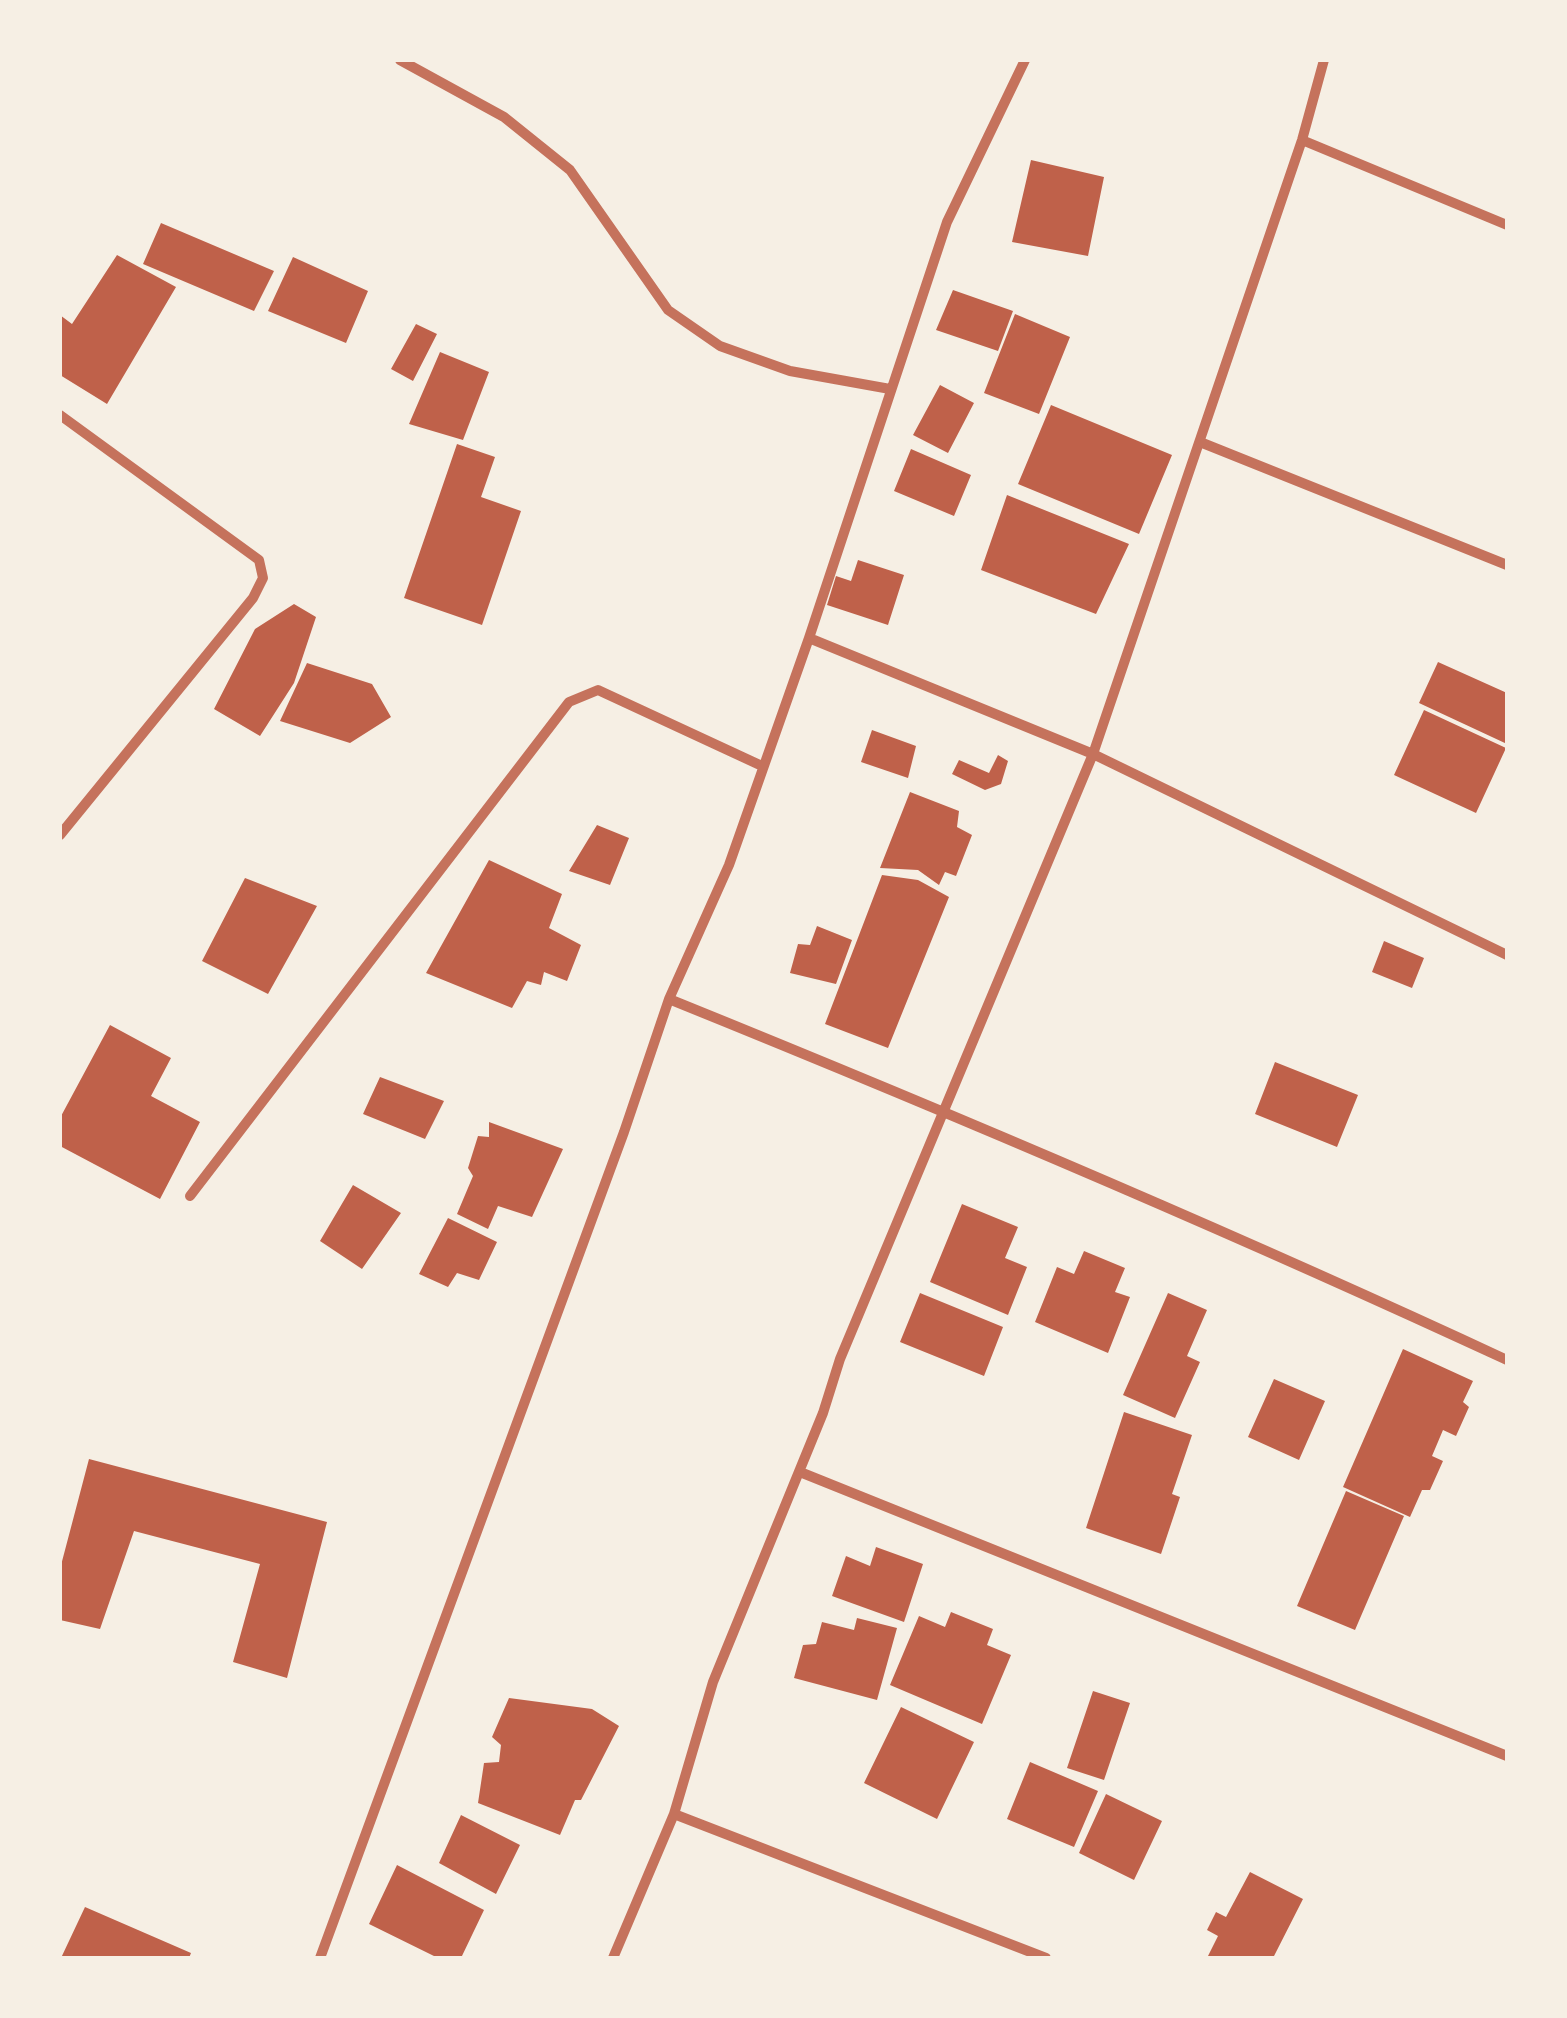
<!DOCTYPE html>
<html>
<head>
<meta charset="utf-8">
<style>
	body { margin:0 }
	#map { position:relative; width:1567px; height:2018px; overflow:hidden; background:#f6efe4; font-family:"PT Sans",sans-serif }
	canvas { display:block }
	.frame { position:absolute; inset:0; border:62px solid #f6efe4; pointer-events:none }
</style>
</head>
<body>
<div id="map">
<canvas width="1567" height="2018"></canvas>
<div class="frame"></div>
</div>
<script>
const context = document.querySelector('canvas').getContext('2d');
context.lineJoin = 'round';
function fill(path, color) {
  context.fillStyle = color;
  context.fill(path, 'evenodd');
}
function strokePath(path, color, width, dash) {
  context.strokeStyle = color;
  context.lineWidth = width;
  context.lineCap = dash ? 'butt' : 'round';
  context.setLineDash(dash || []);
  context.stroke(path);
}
fill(new Path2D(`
	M1031 160 1104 177 1088 256 1012 242Z
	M161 223 274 271 254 311 143 264Z
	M117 255 176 287 107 404 60 375V315L72 324Z
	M293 257 368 291 346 343 268 311Z
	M953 290 1013 311 998 351 936 330Z
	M1015 314 1070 337 1039 414 984 393Z
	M416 324 437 334 413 381 391 369Z
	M440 352 489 372 463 440 409 424Z
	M940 385 974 403 948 453 913 435Z
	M1051 405 1172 455 1139 534 1018 484Z
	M457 444 495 457 481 497 521 511 482 625 404 598Z
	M911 449 971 475 954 516 894 491Z
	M1007 495 1129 544 1096 614 981 570Z
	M858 560 904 575 888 625 827 605 836 576 851 581Z
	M294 604 316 617 294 683 260 736 214 709 255 629Z
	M1438 662 1507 693V744L1419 703Z
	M307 663 372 684 391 717 350 743 280 721Z
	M1424 710 1506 748 1476 813 1394 775Z
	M872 730 916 746 908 778 861 762Z
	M998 755 1008 761 1001 784 985 790 952 774 959 760 989 773Z
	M910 792 959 811 957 827 972 835 956 876 945 872 939 885 918 870 880 868Z
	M597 825 629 838 610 885 569 871Z
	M489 860 562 894 549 928 581 945 567 981 544 972 541 985 527 981 512 1008 426 973Z
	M882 875 918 880 949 897 888 1048 825 1024Z
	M245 878 317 906 268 994 202 961Z
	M817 926 852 940 836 984 790 973 798 944 810 945Z
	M1384 941 1424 958 1412 988 1372 972Z
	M110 1025 171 1058 151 1096 200 1122 160 1199 60 1146V1118Z
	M1275 1062 1358 1095 1337 1147 1255 1114Z
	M380 1077 444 1101 425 1139 363 1114Z
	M489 1122 563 1149 532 1217 498 1206 488 1229 457 1214 473 1176 468 1168 478 1136 489 1137Z
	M353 1185 401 1213 362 1269 320 1241Z
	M962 1204 1018 1227 1005 1258 1027 1267 1008 1315 930 1282Z
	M448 1218 497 1242 479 1280 457 1273 448 1287 419 1274Z
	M1084 1251 1125 1268 1115 1292 1130 1297 1108 1353 1035 1322 1057 1267 1074 1274Z
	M920 1293 1003 1327 984 1376 900 1342Z
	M1168 1293 1207 1310 1187 1356 1200 1362 1175 1418 1123 1395Z
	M1403 1349 1473 1381 1463 1402 1469 1407 1456 1436 1443 1430 1432 1456 1443 1461 1430 1490H1422L1410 1517 1343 1487Z
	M1274 1379 1325 1401 1299 1460 1248 1437Z
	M1124 1412 1192 1435 1172 1494 1180 1497 1161 1554 1086 1528Z
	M89 1459 327 1522 287 1678 233 1662 260 1564 134 1531 100 1629 60 1620V1569Z
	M1346 1491 1404 1516 1355 1630 1297 1606Z
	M876 1547 923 1564 904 1622 832 1596 846 1556 870 1566Z
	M951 1612 993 1629 987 1645 1011 1655 982 1724 890 1685 919 1616 945 1627Z
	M857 1618 897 1628 877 1700 794 1678 803 1645 816 1644 822 1622 854 1630Z
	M1093 1691 1130 1703 1104 1780 1067 1768Z
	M509 1698 592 1709 619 1726 581 1800H575L560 1835 478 1803 484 1763 499 1762 501 1745 492 1737Z
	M901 1707 974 1742 937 1819 864 1783Z
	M1030 1762 1098 1791 1074 1847 1007 1819Z
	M1106 1794 1162 1821 1134 1880 1079 1853Z
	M461 1815 520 1845 496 1894 439 1863Z
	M397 1865 484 1910 461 1958H438L369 1924Z
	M1250 1872 1303 1899 1273 1958H1207L1218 1936 1207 1930 1216 1912 1226 1917Z
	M85 1907 191 1953 189 1958H61Z`), '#bf614a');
strokePath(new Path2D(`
	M400 60 504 117 570 170 668 310 720 346 790 371 890 389
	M1302 140 1507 225
	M60 415 259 560 263 578 253 598 60 835
	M1200 442 1507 565
	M809 638 1093 754 1507 955
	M669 999C951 1113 1231 1232 1507 1360
	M190 1196 569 702 598 690 762 766
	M800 1472 1507 1756
	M674 1814 1046 1958
	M320 1958 624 1132 669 999 729 865 809 638 947 222 1025 60
	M613 1958 674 1814 713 1682 823 1413 840 1359 1093 754 1302 140 1324 60`), '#c5725c', 10);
</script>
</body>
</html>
